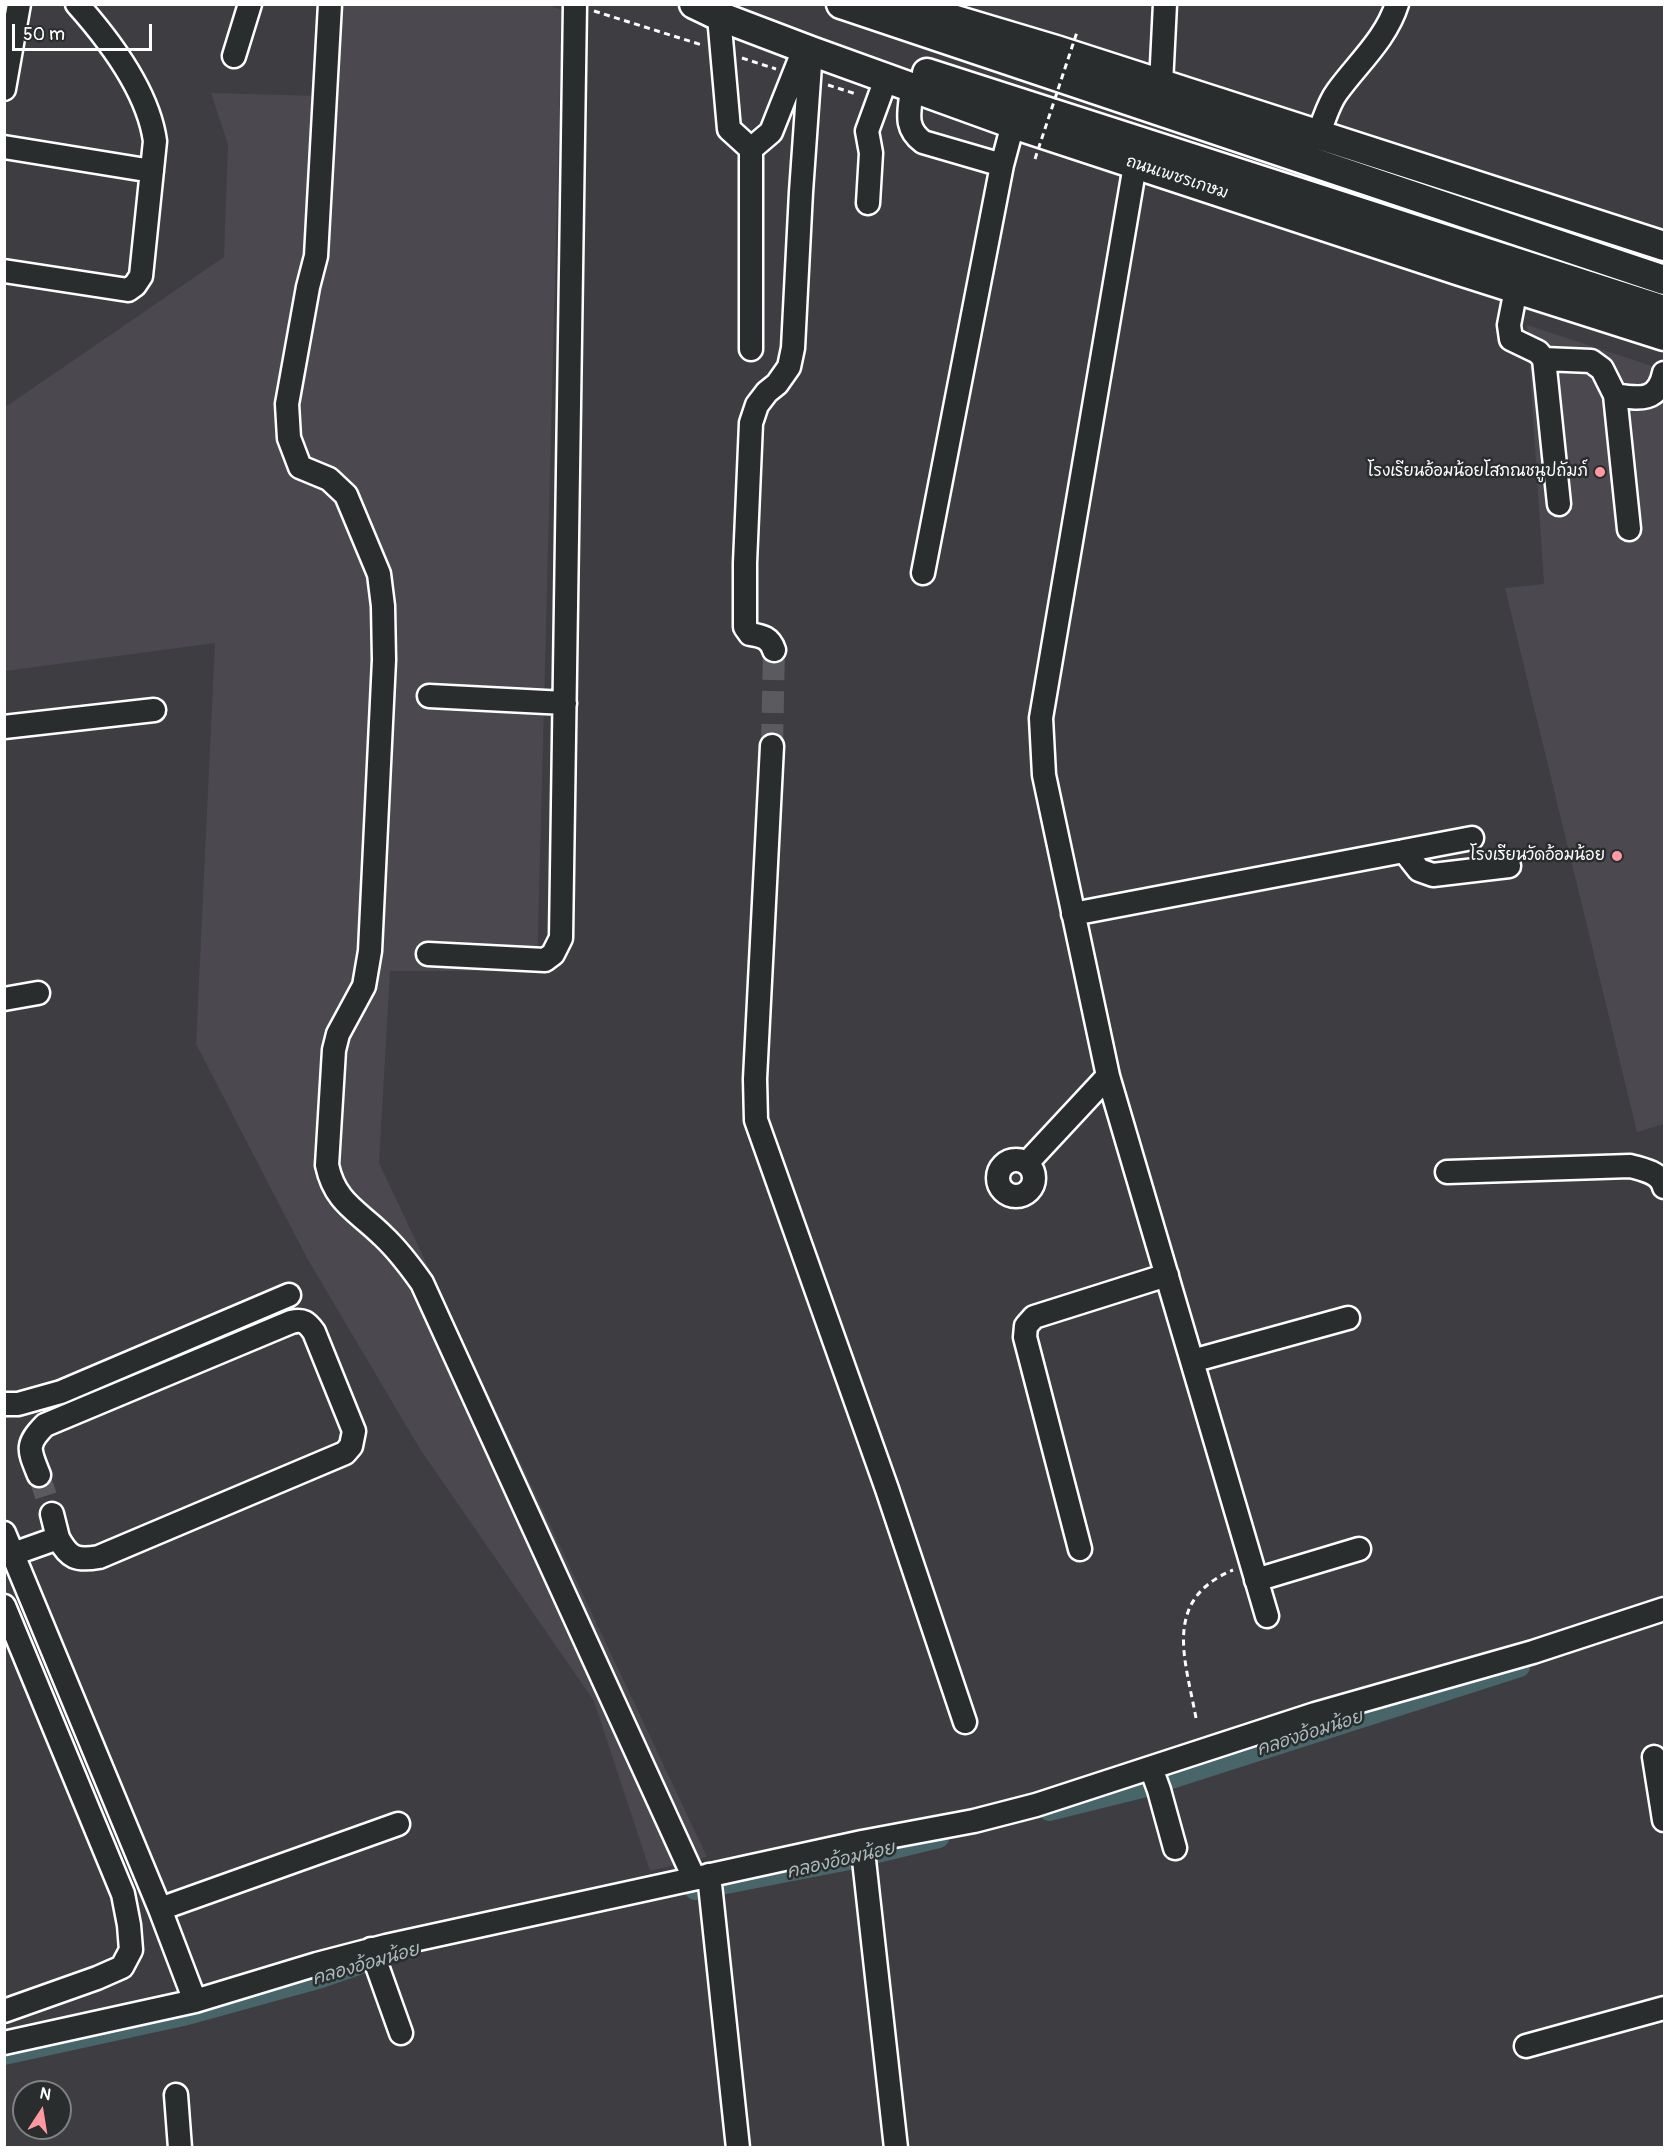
<!DOCTYPE html>
<html>
<head>
<meta charset="utf-8">
<style>
	body { margin:0 }
	#map { position:relative; width:1669px; height:2152px; overflow:hidden; background:#3e3d42; font-family:Pangolin,sans-serif }
	canvas { display:block }
	.frame { position:absolute; inset:0; border:6px solid #fff; pointer-events:none }
	.north { position:absolute; left:12px; top:2080px; width:60px; height:60px; box-sizing:border-box; background:#2a2d2e; border:2px solid #7f8182; border-radius:50%; rotate:12deg; font-size:16px; font-weight:700; line-height:24px; text-align:center; color:#fff }
	.north::after { content:''; display:block; margin:auto; width:21px; height:27px; background:#ff9aa2; clip-path:polygon(50% 0,100% 100%,50% 72%,0 100%) }
	.scale { position:absolute; left:12px; top:24px; width:140px; height:27px; box-sizing:border-box; border:3px solid #fff; border-top:0; padding-left:8px; font-size:18px; line-height:21px; white-space:nowrap; color:#fff; -webkit-text-stroke:4px #2a2d2e; paint-order:stroke }
</style>
</head>
<body>
<div id="map">
<canvas width="1669" height="2152"></canvas>
<div class="frame"></div>
<div class="north">N</div>
<div class="scale">50 m</div>
</div>
<script>
const context = document.querySelector('canvas').getContext('2d');
context.lineJoin = 'round';
function fill(path, color) {
  context.fillStyle = color;
  context.fill(path, 'evenodd');
}
function strokePath(path, color, width, dash) {
  context.strokeStyle = color;
  context.lineWidth = width;
  context.lineCap = dash ? 'butt' : 'round';
  context.setLineDash(dash || []);
  context.stroke(path);
}
function write(font, color, halo, rows, align = 'center') {
  context.font = font + ' Pangolin,"Playpen Sans Thai",sans-serif';
  context.lineWidth = 5;
  context.setLineDash([]);
  context.textBaseline = 'middle';
  context.strokeStyle = halo;
  context.fillStyle = color;
  for (const [text, x, y, turn = 0] of rows) {
    context.save();
    context.translate(x, y);
    context.rotate((+turn || 0) * Math.PI / 180);
    context.textAlign = isNaN(turn) ? turn : align;
    if (halo) context.strokeText(text, 0, 0);
    context.fillText(text, 0, 0);
    context.restore();
  }
}
fill(new Path2D(`
	M544 4 562 10 537 971H390L379 1163 707 1857 650 1871 594 1701 420 1449 307 1258 196 1044 215 643 5 671 4 408 224 257 228 144 211 93 320 96 325 5Z
	M1527 325 1664 370V1124L1637 1132 1505 588 1544 584Z`), '#4c4850');
strokePath(new Path2D(`
	M1049 1811 1146 1787 1520 1667
	M695 1890 844 1861 939 1838
	M4 2055 183 2016 321 1978 384 1956`), '#48666a', 20);
strokePath(new Path2D(`
	M772 746 774 650
	M39 1475 52 1514`), '#5b5a5e', 22, [22, 11]);
const minor = new Path2D(`
	M330 4 316 256 308 287 287 404 289 438 300 467 329 479 346 495 379 574 383 606 384 660 370 951 364 986 338 1034 334 1050 327 1165C335 1203 358 1211 383 1236 398 1250 410 1266 422 1283L694 1878
	M719 16 729 129 751 149V349
	M234 56 250 4
	M1161 84 1165 4
	M912 88C910 111 903 127 923 142L1002 165
	M4 89 19 4
	M1318 134C1324 121 1328 104 1337 92 1358 63 1386 39 1397 4
	M4 147 152 171
	M751 149 771 132 804 49
	M1135 165 1041 718 1044 775 1108 1076 1267 1616
	M868 203 871 153 867 131 886 79
	M4 271 128 290 135 285 141 276 155 141C148 91 110 41 77 4
	M1516 289 1509 325 1511 339 1538 352 1544 359 1559 504
	M1544 359 1591 361 1602 369 1615 395C1640 399 1658 402 1664 373
	M1615 395 1629 529
	M923 573 1002 165 1013 124
	M774 650C770 638 763 636 750 634L745 627V563L751 423 757 405 767 392 777 384 789 367 793 348 801 192 811 51
	M429 696 565 703
	M4 727 154 710
	M772 746 755 1079 756 1120 887 1489 965 1722
	M1404 851 1419 870 1433 875 1509 866
	M1073 914 1472 838
	M428 954 545 960 553 954 561 938 575 4
	M4 999 38 993
	M998 1178a18 18 0 1 1 36 0a18 18 0 1 1-36 0Z
	M1027 1163 1108 1076
	M1447 1172 1630 1166C1643 1169 1661 1173 1664 1187
	M1192 1361 1348 1318
	M4 1404H18L61 1392 289 1295
	M52 1514 58 1538
	M4 1533 160 1909 195 2001
	M1080 1549 1025 1337 1026 1326 1034 1317 1167 1275
	M13 1554 58 1538C69 1558 76 1561 99 1557L345 1453 351 1446 354 1431 314 1332C307 1322 303 1319 291 1322L45 1425C25 1445 29 1450 39 1475
	M1256 1580 1359 1549
	M4 1606 123 1894 129 1925 131 1950 122 1967 97 1978 4 2011
	M1654 1757 1664 1820
	M1151 1768 1159 1790 1175 1848
	M862 1842 896 2148
	M709 1875 738 2148
	M160 1909 398 1824
	M371 1949 401 2033
	M4 2043 195 2001 317 1964 386 1946 862 1842 974 1821 1036 1805 1315 1714 1533 1652 1664 1609
	M1526 2046 1664 2008
	M176 2095 180 2148`);
const major = new Path2D(`
	M694 4 719 16 811 51 1013 124 1460 271 1664 336
	M841 4 1664 280
	M902 4 1056 50 1664 246
	M927 73 1664 310`);
strokePath(minor, '#fff', 27);
strokePath(major, '#fff', 33);
strokePath(new Path2D(`
	M594 11 702 45
	M742 58 776 69
	M828 85 856 94
	M1196 1718C1185 1658 1162 1600 1233 1570`), '#fff', 3, [6, 4.5]);
strokePath(minor, '#2a2d2e', 22);
strokePath(major, '#2a2d2e', 28);
strokePath(new Path2D(`
	M1035 159 1077 32`), '#fff', 3, [6, 4.5]);
for (const [x, y, r, color] of [
	[1600,472,6,"#ff9aa2"],
	[1617,856,6,"#ff9aa2"]
]) {
  const dot = new Path2D();
  dot.arc(x, y, r, 0, 2 * Math.PI);
  context.fillStyle = color;
  context.fill(dot);
  strokePath(dot, '#2a2d2e', 2);
}
write('16px', '#fff', '#2a2d2e', [
	["ถนนเพชรเกษม",1177,178,18]
]);
write('16px', '#fff', '#2a2d2e', [
	["โรงเรียนอ้อมน้อยโสภณชนูปถัมภ์",1588,472],
	["โรงเรียนวัดอ้อมน้อย",1605,856]
], 'right');
write('italic 18px', '#adbabc', '#2a2d2e', [
	["คลองอ้อมน้อย",1310,1734,-18],
	["คลองอ้อมน้อย",841,1861,-13],
	["คลองอ้อมน้อย",366,1965,-16]
]);
</script>
</body>
</html>
